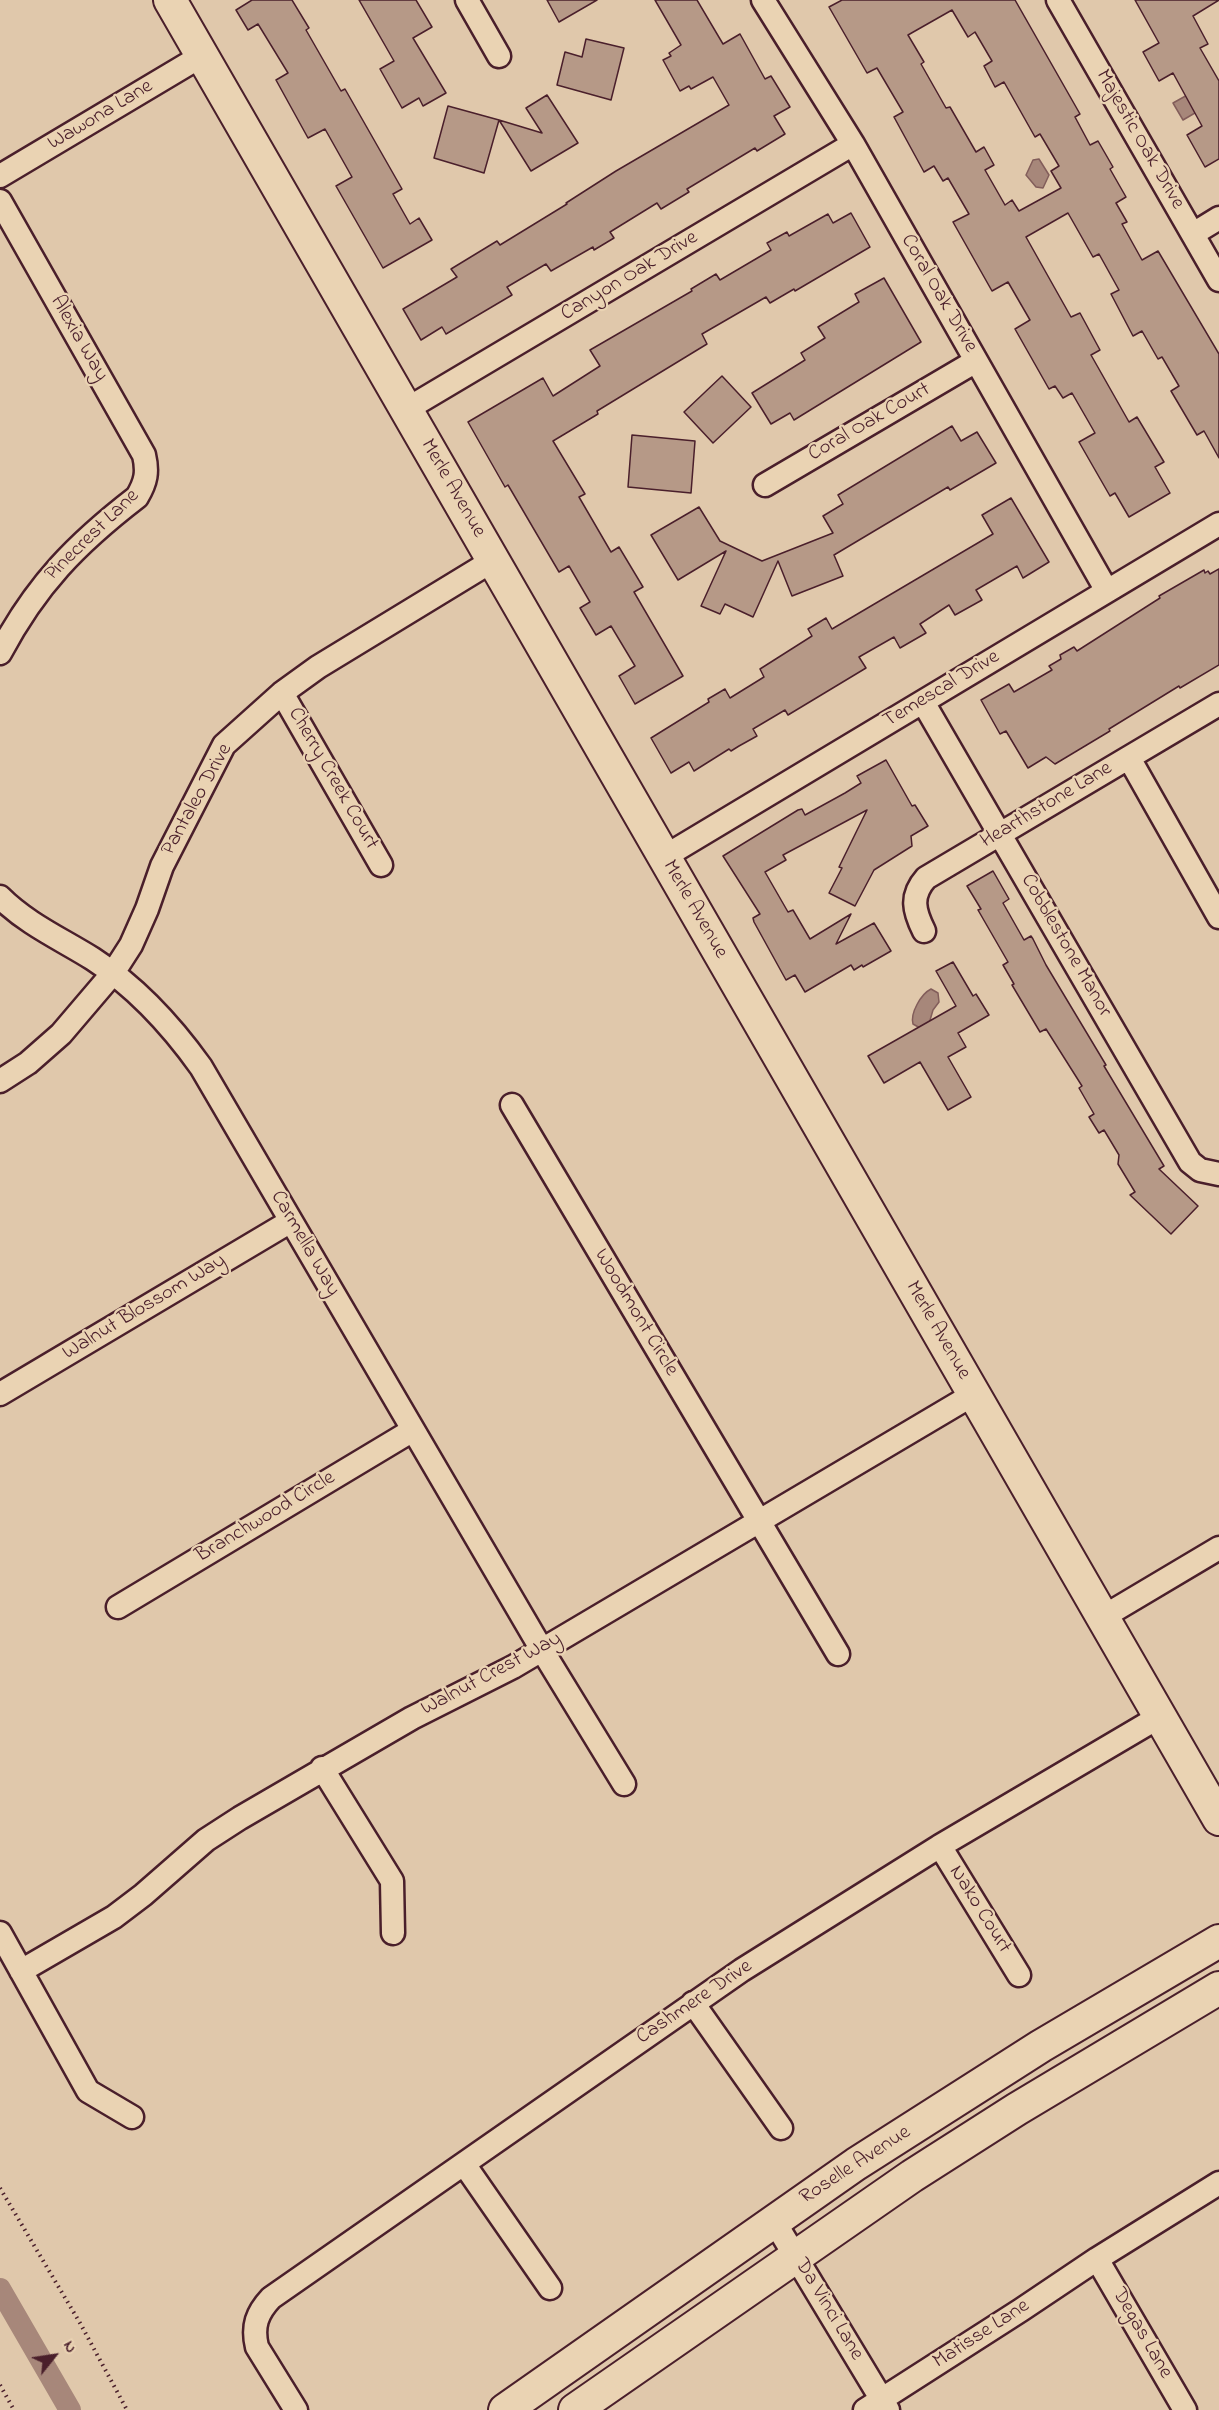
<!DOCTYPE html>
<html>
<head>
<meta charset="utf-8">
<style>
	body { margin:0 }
	#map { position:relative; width:1219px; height:2410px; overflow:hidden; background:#e0c8ab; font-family:"Indie Flower",sans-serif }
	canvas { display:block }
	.north { position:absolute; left:24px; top:2326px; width:60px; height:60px; -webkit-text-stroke:4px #ead3b3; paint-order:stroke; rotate:60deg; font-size:16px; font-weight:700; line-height:24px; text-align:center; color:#4a1f2b }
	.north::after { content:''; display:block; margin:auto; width:21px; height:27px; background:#4a1f2b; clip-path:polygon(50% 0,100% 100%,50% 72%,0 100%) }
</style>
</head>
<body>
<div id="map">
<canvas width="1219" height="2410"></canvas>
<div class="north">N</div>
</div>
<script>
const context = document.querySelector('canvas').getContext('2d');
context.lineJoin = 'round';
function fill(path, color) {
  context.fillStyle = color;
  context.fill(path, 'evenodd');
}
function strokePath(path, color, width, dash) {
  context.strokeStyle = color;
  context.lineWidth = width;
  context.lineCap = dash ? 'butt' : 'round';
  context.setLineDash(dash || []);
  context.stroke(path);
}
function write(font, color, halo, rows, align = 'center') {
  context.font = font + ' "Indie Flower",sans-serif';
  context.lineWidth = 4.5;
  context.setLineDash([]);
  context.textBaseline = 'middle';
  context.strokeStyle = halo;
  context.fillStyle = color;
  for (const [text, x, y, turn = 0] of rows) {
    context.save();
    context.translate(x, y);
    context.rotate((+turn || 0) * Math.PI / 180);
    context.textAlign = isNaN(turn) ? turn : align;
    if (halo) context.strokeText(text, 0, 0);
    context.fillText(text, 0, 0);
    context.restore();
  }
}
const water = new Path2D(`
	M1207 84 1217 100 1183 120 1173 103Z
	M1039 159 1049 175 1043 188 1036 187 1026 175 1033 160Z
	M931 989 938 993 939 1002 933 1010 928 1027 920 1028 913 1024C910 1013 921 994 931 989Z`);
fill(water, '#a7877a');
strokePath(water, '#825d5a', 1.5);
strokePath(new Path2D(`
	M0 2289 70 2410`), '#a7877a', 22);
const building = new Path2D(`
	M252 0H292L309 28 306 30 341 91 345 89 402 189 393 194 410 224 419 218 432 240 383 268 336 186 352 177 325 129 308 138 276 80 288 73 258 24 248 30 236 10Z
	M359 0H416L432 27 413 38 446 93 423 106 419 98 402 108 380 69 394 61Z
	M547 0H597L559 22Z
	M655 0H697L723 44 740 34 765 79 771 76 790 107 774 116 785 134 757 151 755 148 687 189 689 192 661 209 657 203 610 232 614 238 594 250 593 247 551 271 546 264 507 287 512 295 446 334 442 327 421 340 403 309 457 277 451 269 497 241 500 245 567 204 566 203 616 171 729 105 713 77 691 89 689 86 680 91 663 60 671 56 669 53 681 45Z
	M842 0H1015L1080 114 1075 117 1090 145 1098 141 1113 167 1110 169 1126 197 1116 203 1127 222 1122 224 1142 260 1158 251 1219 354V458L1204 431 1197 435 1171 391 1179 386 1162 357 1158 359 1142 331 1133 336 1111 294 1119 290 1099 254 1093 257 1068 213 1026 237 1071 317 1080 313 1100 350 1091 355 1129 422 1137 417 1164 462 1155 467 1170 493 1129 517 1115 493 1110 496 1079 442 1095 433 1072 393 1063 398 1055 386 1049 389 1015 329 1030 320 1008 282 992 291 953 222 969 214 948 178 943 181 934 166 924 172 894 117 903 112 877 68 867 73 829 7ZM952 10 968 37 975 32 992 61 984 66 995 87 1004 82 1035 137 1040 134 1059 166 1051 171 1061 188 1019 211 1012 200 1005 205 985 170 994 165 984 147 976 152 950 107 946 108 921 64 924 62 908 35Z
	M1135 0H1219L1193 16 1208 44 1200 48 1219 81V159L1205 167 1187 135 1202 126 1173 73 1159 81 1143 52 1159 43Z
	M586 39 624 48 611 100 557 85 565 52 582 57Z
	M547 95 578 143 531 171 499 120 542 133 526 108Z
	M448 106 499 120 484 173 434 158Z
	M851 213 870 247 795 291 794 289 770 303 766 297 702 334 707 344 597 411 598 414 553 441 585 494 579 497 611 552 619 547 643 587 634 592 683 676 635 704 619 676 635 666 611 626 596 635 580 608 590 602 569 566 559 572 508 485 505 487 468 422 543 378 553 396 600 366 590 350 692 291 691 289 716 274 720 280 771 250 767 243 787 232 789 236 828 214 833 223Z
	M884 278 921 342 794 420 790 413 771 424 752 393 805 360 801 353 825 338 818 327 859 302 855 294Z
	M722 376 751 407 713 443 684 412Z
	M952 426 961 441 977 432 996 463 950 490 948 487 834 555 843 576 792 596 778 561 753 617 725 604 720 614 701 606 726 551 678 580 651 535 699 507 720 541 762 561 833 533 823 516 843 504 838 495Z
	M632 435 695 441 691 493 628 487Z
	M1011 498 1049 562 1023 578 1017 566 976 590 982 600 955 615 949 605 920 624 926 633 900 648 894 637 859 657 866 668 788 715 785 710 753 729 757 736 739 746 731 751 729 749 694 771 689 762 671 773 651 738 709 702 708 699 725 689 730 698 764 677 760 669 812 636 808 629 826 618 832 629 993 534 982 515Z
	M1219 569V665L1180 688 1179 686 1109 729 1110 731 1055 764 1046 757 1028 768 1006 731 1000 734 981 700 1009 684 1014 692 1052 670 1049 666 1061 659 1060 655 1074 647 1077 651 1160 598 1159 596 1204 570 1205 573 1208 571 1210 574Z
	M886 760 912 806 915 805 928 826 911 836 912 846 874 870 855 906 829 893 842 868 839 867 867 810 783 855 786 860 765 872 788 912 793 910 810 939 851 914 836 944 874 923 891 951 863 967 862 965 854 970 851 965 805 992 795 975 786 980 754 922 753 918 760 914 723 856 798 810 802 809 805 815 845 793 861 783 857 776Z
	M993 871 1009 899 1003 903 1024 940 1031 936 1033 939 1046 965 1106 1065 1104 1066 1164 1166 1159 1169 1198 1206 1171 1234 1130 1195 1135 1192 1118 1164 1119 1155 1104 1130 1099 1133 1089 1117 1094 1114 1079 1088 1082 1086 1046 1029 1040 1032 1012 985 1014 984 1003 965 1008 962 978 910 981 909 967 886Z
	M953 962 973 996 976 994 989 1015 958 1033 966 1047 948 1057 971 1097 948 1110 920 1062 884 1083 868 1056 956 1006 936 971Z`);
fill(building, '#b69987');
strokePath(building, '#4a1f2b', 1.5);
const street = new Path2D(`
	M467 0 499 56
	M763 0 853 144 1107 591
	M1058 0 1219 280
	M0 176 203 55
	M0 201 144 455C148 472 146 482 137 497 76 544 36 585 0 653
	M1193 234 1219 218
	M407 409 853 144
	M765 485 976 361
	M282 693 381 865
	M923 702 1190 1162 1200 1170 1219 1174
	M1129 758 1219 917
	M664 857 1219 524
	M0 897C27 924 61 939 93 959 136 987 171 1025 201 1067L542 1650 624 1784
	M924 931C914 911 910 896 926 878L1219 704
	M0 1081 28 1063 61 1034 113 973 131 945 147 909 162 866 224 745 282 693 318 667 492 561
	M512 1105 838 1654
	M0 1394 291 1221
	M118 1607 413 1430
	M1103 1617 1219 1548
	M322 1768 392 1881 393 1933
	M940 1846 1019 1975
	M0 1933 88 2091 132 2117
	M21 1971 114 1917 143 1895 206 1840 240 1818 412 1718 513 1667 974 1394
	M693 2003 781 2128
	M464 2164 550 2288
	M774 2221 888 2410
	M1097 2259 1185 2410
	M296 2410 257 2347C252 2326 257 2313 271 2298L742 1970 940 1846 1159 1717
	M865 2410 1021 2310 1097 2259 1219 2183`);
const secondary = new Path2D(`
	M170 0 1219 1819
	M505 2410 856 2164 1041 2046 1219 1941
	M575 2410 912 2176 1017 2109 1219 1988`);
strokePath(street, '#4a1f2b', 27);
strokePath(secondary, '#4a1f2b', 36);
strokePath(new Path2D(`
	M0 2188 80 2323 127 2410
	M0 2385 14 2410`), '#4a1f2b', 4, [1.5, 4.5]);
strokePath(street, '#ead3b3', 22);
strokePath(secondary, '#ead3b3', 32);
write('21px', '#4a1f2b', '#ead3b3', [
	["Wawona Lane",101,116,-31],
	["Majestic Oak Drive",1139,140,60],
	["Canyon Oak Drive",630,277,-31],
	["Coral Oak Drive",938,294,60],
	["Alexia Way",78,339,60],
	["Coral Oak Court",870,423,-30],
	["Merle Avenue",452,489,60],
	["Pinecrest Lane",93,536,-44],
	["Temescal Drive",942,690,-31],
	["Cherry Creek Court",332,779,60],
	["Pantaleo Drive",198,800,-61],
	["Hearthstone Lane",1047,806,-31],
	["Merle Avenue",694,910,60],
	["Cobblestone Manor",1065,946,60],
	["Carmella Way",304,1244,60],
	["Walnut Blossom Way",145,1308,-31],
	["Woodmont Circle",635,1313,59],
	["Merle Avenue",937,1331,60],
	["Branchwood Circle",266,1518,-31],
	["Walnut Crest Way",492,1675,-28],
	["Nako Court",979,1910,58],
	["Cashmere Drive",695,2003,-34],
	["Roselle Avenue",856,2166,-33],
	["Da Vinci Lane",828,2310,59],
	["Degas Lane",1141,2334,60],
	["Matisse Lane",982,2335,-33]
]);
</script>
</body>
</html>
